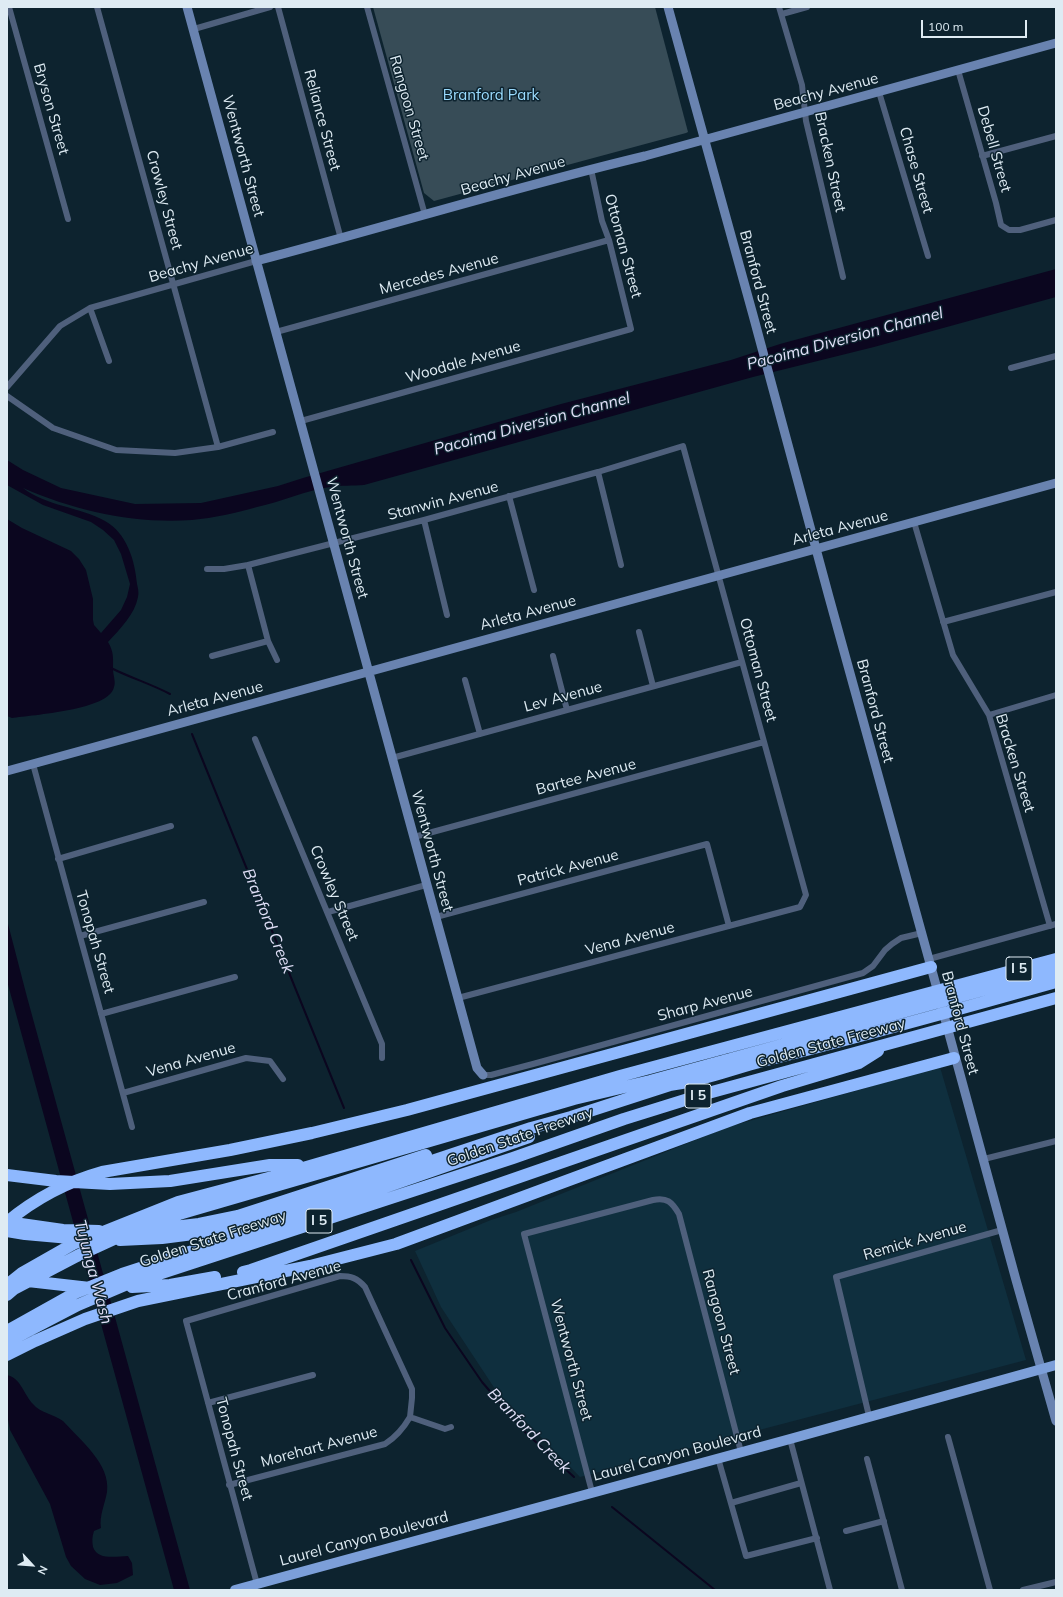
<!DOCTYPE html>
<html>
<head>
<meta charset="utf-8">
<style>
	body { margin:0 }
	#map { position:relative; width:1063px; height:1597px; overflow:hidden; background:#0d232f; font-family:Mulish,sans-serif }
	canvas { display:block }
	.frame { position:absolute; inset:0; border:8px solid #deebf3; pointer-events:none }
	.north { position:absolute; left:12px; top:1545px; width:40px; height:40px; -webkit-text-stroke:3px #0d232f; paint-order:stroke; rotate:116deg; font-size:11px; font-weight:700; line-height:16px; text-align:center; color:#deebf3 }
	.north::after { content:''; display:block; margin:auto; width:14px; height:18px; background:#deebf3; clip-path:polygon(50% 0,100% 100%,50% 72%,0 100%) }
	.scale { position:absolute; left:921px; top:20px; width:106px; height:18px; box-sizing:border-box; border:2px solid #deebf3; border-top:0; padding-left:5px; font-size:12px; line-height:14px; white-space:nowrap; color:#deebf3; -webkit-text-stroke:3px #0d232f; paint-order:stroke }
</style>
</head>
<body>
<div id="map">
<canvas width="1063" height="1597"></canvas>
<div class="frame"></div>
<div class="north">N</div>
<div class="scale">100 m</div>
</div>
<script>
const context = document.querySelector('canvas').getContext('2d');
context.lineJoin = 'round';
function fill(path, color) {
  context.fillStyle = color;
  context.fill(path, 'evenodd');
}
function strokePath(path, color, width, dash) {
  context.strokeStyle = color;
  context.lineWidth = width;
  context.lineCap = dash ? 'butt' : 'round';
  context.setLineDash(dash || []);
  context.stroke(path);
}
function write(font, color, halo, rows, align = 'center') {
  context.font = font + ' Mulish,sans-serif';
  context.lineWidth = 3;
  context.setLineDash([]);
  context.textBaseline = 'middle';
  context.strokeStyle = halo;
  context.fillStyle = color;
  for (const [text, x, y, turn = 0] of rows) {
    context.save();
    context.translate(x, y);
    context.rotate((+turn || 0) * Math.PI / 180);
    context.textAlign = isNaN(turn) ? turn : align;
    if (halo) context.strokeText(text, 0, 0);
    context.fillText(text, 0, 0);
    context.restore();
  }
}
fill(new Path2D(`
	M940 1067 1026 1360 580 1477 497 1392 441 1307 415 1251 491 1220 516 1212 728 1127Z`), '#0f2f3e');
fill(new Path2D(`
	M373 7H655L688 132 686 133 434 201 424 193Z`), '#374c57');
fill(new Path2D(`
	M1056 269V297L874 347 753 377 364 485C353 486 341 485 330 487 307 490 281 502 257 507 236 513 214 518 192 520 134 524 76 511 23 488 46 506 80 507 105 521 127 533 135 561 137 584 138 588 139 593 138 597 135 614 120 629 108 642 114 652 113 658 113 669 113 675 116 682 114 687 110 710 32 715 12 718L7 716V519L22 528 71 551 79 559 86 570 93 599V620L94 625 101 633 121 610 127 597 130 584 121 554 114 540 103 530 91 522 43 505 7 485V460L23 470 61 488 135 504 201 503 278 486 303 478 561 404 731 360 780 344Z
	M7 920 27 997 190 1590H174L7 981Z
	M7 1375C21 1378 24 1395 33 1404 40 1413 54 1414 63 1421 80 1440 111 1464 107 1492 105 1504 99 1516 101 1528L94 1531C92 1537 92 1541 93 1547 98 1561 117 1556 128 1556L132 1563 133 1575 117 1583 100 1585 85 1579 71 1566 66 1557 50 1504 10 1430 7 1414Z`), '#0b061f');
strokePath(new Path2D(`
	M111 668C131 678 151 684 170 694
	M192 734 344 1108
	M411 1260 445 1328 482 1382 526 1433 574 1477
	M612 1507 715 1590`), '#0b061f', 2);
strokePath(new Path2D(`
	M9 7 68 219
	M97 7 218 447
	M278 7 341 239
	M367 7 425 215
	M779 7 802 85 806 121 843 277
	M782 14 807 7
	M194 29 270 7
	M958 70 996 203 1001 225 1009 230H1020L1056 220
	M879 92 928 256
	M982 156 1056 136
	M90 308 109 361
	M276 332 609 240
	M1011 368 1056 356
	M7 387 60 326 90 308 256 261
	M7 396 53 428 116 450 175 453 218 447 273 432
	M301 421 631 329 609 240 602 221 591 169
	M598 472 621 565
	M509 496 534 590
	M424 520 447 615
	M914 522 953 655 989 715 1050 926
	M248 565 268 641 277 660
	M207 569H224L248 565 424 520 598 472 683 446 806 895 800 907 458 998
	M943 622 1056 592
	M639 632 653 686
	M212 656 268 641
	M553 656 567 710
	M465 680 480 734
	M989 715 1056 695
	M255 739 382 1044V1058
	M392 758 742 662
	M33 764 132 1127
	M414 837 764 742
	M58 859 171 826
	M328 912 426 885
	M436 917 707 844 729 926
	M80 936 204 902
	M929 959 1056 924
	M101 1014 235 977
	M483 1075H491L533 1064 863 973 873 966 885 950 892 944 901 938 922 933
	M123 1093 246 1058 270 1061 283 1079
	M984 1159 1056 1141
	M208 1403 313 1375
	M869 1416 836 1277 1002 1230
	M948 1437 990 1590
	M790 1439 830 1590
	M718 1458 746 1556 817 1538
	M867 1459 902 1590
	M229 1485 385 1444C396 1437 403 1429 410 1417L445 1429 451 1427
	M592 1492 524 1234 653 1200C667 1197 672 1202 679 1214L741 1452
	M731 1503 801 1483
	M846 1531 884 1521
	M257 1584 186 1321 340 1276C351 1276 357 1278 365 1287L412 1389V1398L410 1417
	M1023 1590 1056 1582`), '#4f607c', 6);
strokePath(new Path2D(`
	M187 7 477 1068 483 1075
	M668 7 753 315 829 597 939 996
	M256 261C386 227 515 187 645 156L1056 43
	M7 771 1056 483
	M942 1008 1016 1280 1056 1421`), '#6983b0', 9);
strokePath(new Path2D(`
	M235 1590 790 1439 1056 1365`), '#7c9fd9', 10);
strokePath(new Path2D(`
	M7 1175 56 1181 110 1184 170 1181 270 1165H298
	M7 1222C36 1198 66 1182 102 1172L230 1150 312 1133 407 1110 931 967
	M7 1222 63 1230 99 1231
	M148 1230 199 1224 238 1216 426 1155
	M7 1231 25 1234 81 1239
	M120 1240 162 1238 201 1233 240 1225 531 1128 571 1117 670 1085C704 1081 734 1068 767 1060 864 1036 960 1009 1056 982
	M243 1272 251 1270 782 1086 859 1063 878 1051
	M28 1281 90 1288H114
	M7 1285 22 1273 73 1244 178 1202 272 1177 620 1076 1056 959
	M132 1287 170 1285 215 1277
	M7 1295 14 1289 77 1256 127 1233 179 1214 574 1099 650 1081 1056 970
	M7 1331 75 1293 122 1274 328 1207 529 1137
	M7 1342 78 1305 125 1285 513 1158 624 1119 701 1095 1056 998
	M7 1355 35 1341 85 1319 138 1301 310 1266 396 1244 750 1113 954 1058`), '#8eb8fe', 12);
for (const [x, y, w] of [
	[1019,969,26],
	[698,1096,26],
	[319,1221,26]
]) {
  const box = new Path2D();
  box.roundRect(x - w / 2, y - 12, w, 24, 3);
  context.fillStyle = '#0d232f';
  context.fill(box);
  strokePath(box, '#deebf3', 1);
}
write('bold 14px', '#deebf3', null, [
	["I 5",1019,969],
	["I 5",698,1096],
	["I 5",319,1221]
]);
write('15px', '#deebf3', '#0d232f', [
	["Beachy Avenue",826,92,-15],
	["Rangoon Street",409,108,74],
	["Bryson Street",51,109,74],
	["Reliance Street",322,120,75],
	["Debell Street",994,149,74],
	["Wentworth Street",243,156,75],
	["Bracken Street",830,162,78],
	["Chase Street",916,170,74],
	["Beachy Avenue",513,176,-16],
	["Crowley Street",164,200,75],
	["Ottoman Street",623,246,75],
	["Beachy Avenue",201,263,-16],
	["Mercedes Avenue",439,274,-15],
	["Branford Street",758,282,75],
	["Woodale Avenue",463,362,-16],
	["Stanwin Avenue",443,501,-15],
	["Arleta Avenue",840,528,-15],
	["Wentworth Street",347,538,75],
	["Arleta Avenue",528,613,-15],
	["Ottoman Street",758,670,75],
	["Lev Avenue",563,697,-15],
	["Arleta Avenue",215,699,-15],
	["Branford Street",875,711,75],
	["Bracken Street",1015,763,73],
	["Bartee Avenue",586,777,-15],
	["Wentworth Street",432,851,75],
	["Patrick Avenue",568,868,-15],
	["Crowley Street",334,893,67],
	["Vena Avenue",630,939,-15],
	["Tonopah Street",95,942,74],
	["Sharp Avenue",705,1004,-15],
	["Branford Street",960,1023,75],
	["Golden State Freeway",831,1043,-15],
	["Vena Avenue",191,1060,-16],
	["Golden State Freeway",520,1137,-19],
	["Golden State Freeway",213,1239,-18],
	["Remick Avenue",915,1241,-16],
	["Cranford Avenue",284,1281,-15],
	["Rangoon Street",721,1322,75],
	["Wentworth Street",571,1360,75],
	["Morehart Avenue",319,1447,-15],
	["Tonopah Street",234,1449,75],
	["Laurel Canyon Boulevard",677,1454,-15],
	["Laurel Canyon Boulevard",364,1539,-15]
]);
write('15px', '#9adbfe', '#0d232f', [
	["Branford Park",491,95]
]);
write('italic 16px', '#e1e0f8', '#0d232f', [
	["Pacoima Diversion Channel",845,339,-15],
	["Pacoima Diversion Channel",532,424,-15],
	["Branford Creek",268,921,68],
	["Tujunga Wash",93,1272,75],
	["Branford Creek",529,1431,46]
]);
</script>
</body>
</html>
